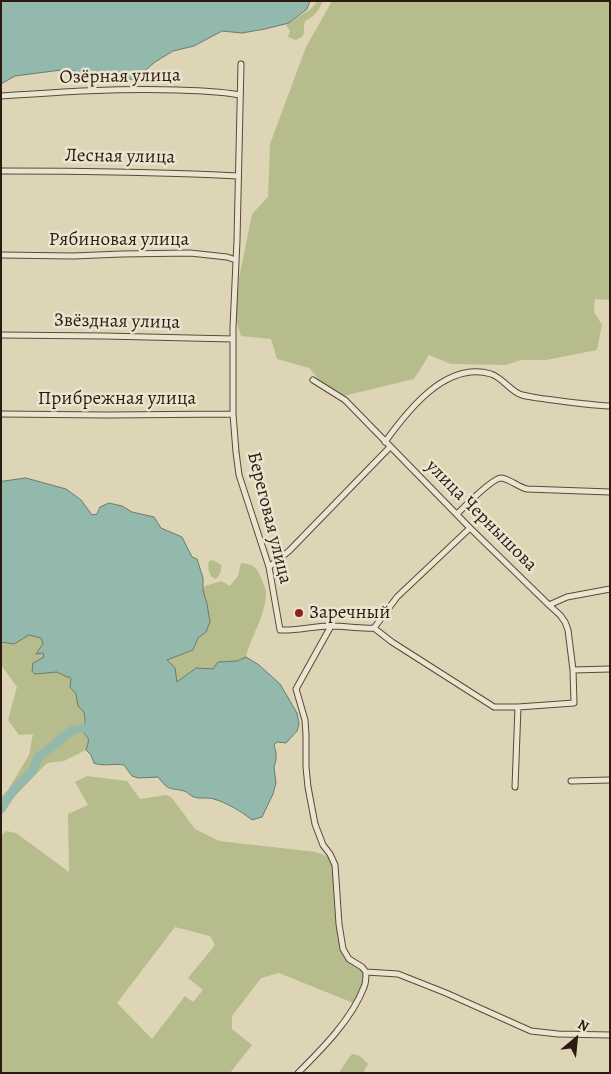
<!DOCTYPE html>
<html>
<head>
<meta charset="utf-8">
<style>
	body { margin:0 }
	#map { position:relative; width:611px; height:1074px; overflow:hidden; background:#ded5b7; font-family:Alegreya,serif }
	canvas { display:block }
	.frame { position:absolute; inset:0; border:2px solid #2d1b11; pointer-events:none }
	.north { position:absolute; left:551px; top:1014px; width:50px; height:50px; -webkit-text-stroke:4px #eae4d0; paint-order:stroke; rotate:28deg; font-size:14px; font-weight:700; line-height:20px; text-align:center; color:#2d1b11 }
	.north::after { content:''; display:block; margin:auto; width:18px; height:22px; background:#2d1b11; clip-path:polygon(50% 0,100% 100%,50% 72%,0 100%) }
</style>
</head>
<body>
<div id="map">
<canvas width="611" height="1074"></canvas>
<div class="frame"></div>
<div class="north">N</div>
</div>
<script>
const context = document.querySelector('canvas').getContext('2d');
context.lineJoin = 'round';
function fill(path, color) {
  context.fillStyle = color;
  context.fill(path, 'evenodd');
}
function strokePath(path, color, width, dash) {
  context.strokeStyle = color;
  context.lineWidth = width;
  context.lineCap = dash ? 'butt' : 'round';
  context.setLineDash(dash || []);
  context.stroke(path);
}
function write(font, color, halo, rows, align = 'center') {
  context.font = font + ' Alegreya,serif';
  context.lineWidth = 5;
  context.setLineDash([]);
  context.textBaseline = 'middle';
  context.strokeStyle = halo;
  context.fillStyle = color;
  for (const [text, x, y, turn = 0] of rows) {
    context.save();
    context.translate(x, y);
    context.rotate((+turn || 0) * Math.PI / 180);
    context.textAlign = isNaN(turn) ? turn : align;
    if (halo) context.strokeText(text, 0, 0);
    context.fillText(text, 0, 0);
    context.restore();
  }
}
fill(new Path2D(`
	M317 1H323C319 10 314 17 305 21 302 32 308 35 296 40L288 37 290 31 286 25C291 23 293 21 297 18 305 12 313 10 317 1Z
	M332 1H610V300L595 299 594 312 602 325 597 350 546 360H521L506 365 451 364 429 355 414 379 335 398 309 368 277 359 271 339 241 336 235 317 239 278 252 214 268 197 270 144 306 47Z
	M213 560 221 565C222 571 220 575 216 579 209 577 207 568 209 561Z
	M241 563C253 564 257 567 261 578 263 583 266 588 266 593 266 616 251 635 246 657L237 661 218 662 213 669 196 668 177 683 167 660 193 650 198 638 206 632 207 604 203 590 205 586 221 581 230 586 238 576Z
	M29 635 41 638 43 644 37 654 43 653 45 657 41 674 57 672 67 677H70C75 686 77 696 78 706L84 711V732C90 738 89 742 86 750L64 761 47 763 20 791 4 808 1 814V797L8 790 29 755 33 734 19 735 8 720 17 687 1 665V642L14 644Z
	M87 776 127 781 140 799 166 795 171 797 195 829 219 841 316 852 334 859 343 949 349 959 366 972 365 986 356 1004 279 973 261 978 232 1016V1029L252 1045 230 1073H1V836L6 831 16 833 69 872 68 814 88 805 75 782ZM175 927 210 936 215 945 188 978 203 990 193 1002 185 996 152 1039 117 1003Z
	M353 1054C359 1055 364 1059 368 1064L363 1073H339L350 1056Z`), '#b6bc8c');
const water = new Path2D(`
	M1 1H310L307 9 289 23 265 29 242 33 222 31 194 46 173 51 155 62 135 79 116 80 94 79 69 69 15 76 1 84Z
	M26 478 66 489 81 500 92 515 97 514 100 507 109 503 122 506 132 512 154 517 161 528 182 537 192 557 197 559 203 578V590L207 604 210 622 206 632 198 638 193 650 167 660 175 668 177 682 196 668 213 669 218 662 237 661 246 657 259 665 280 684 297 713 299 724 297 731 286 743 277 742 274 745 276 753V760L274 767 276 783 273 794 262 817 252 820C241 811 227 803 214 799 207 797 198 799 194 797 190 796 188 792 184 791 168 787 170 792 158 777L138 778 132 776 124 765C114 763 104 767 94 763L91 755 86 750C92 733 85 740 83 729 83 726 85 723 85 721 85 718 84 715 84 712L78 706 76 694 70 687 71 679 70 677H67L57 672 35 674 32 671 33 663 44 657 43 653 36 654 43 644 41 638 29 635 14 644 1 642V480L3 481Z`);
fill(water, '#93b9ac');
strokePath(water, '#6a7a6e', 1);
strokePath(new Path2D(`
	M1 809 12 792 33 770 38 758 71 731 83 728`), '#93b9ac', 9);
const street = new Path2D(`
	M241 64 237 240 233 327V414L236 452 239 475 269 567 280 630C297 631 313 626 331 626 345 626 359 629 374 628L392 642 494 707H518L574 703 573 670 568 630 565 622 560 615 549 605 470 528 345 400 313 380
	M1 96C60 92 119 88 178 90 199 91 219 91 240 95
	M1 171C80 171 159 172 238 176
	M1 255 73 256 122 254 190 253 227 257 236 260
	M1 335 104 336 233 339
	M1 414 107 415 233 414
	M385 442C408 410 446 361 491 374 503 378 511 392 522 395 530 397 538 398 545 399 567 402 588 405 610 406
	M457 514C464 507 493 478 501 478 510 479 518 487 527 489L610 492
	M269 567 289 551 390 447
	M549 605 567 597 610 589
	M374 628 397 597 470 528
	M573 670 610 669
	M571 781 610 780
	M515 787 518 707
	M366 972 398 974 446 993 531 1031 558 1034 610 1035
	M298 1073C322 1049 352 1019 364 987 366 983 366 977 366 972L362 967 349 959 343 949 339 924 335 865 330 854 323 845 315 824 308 787 306 767V735L305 720 296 689 331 626`);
strokePath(street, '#594a3a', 7);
strokePath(street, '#eae4d0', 5);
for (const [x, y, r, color] of [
	[299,613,5,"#8f2418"]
]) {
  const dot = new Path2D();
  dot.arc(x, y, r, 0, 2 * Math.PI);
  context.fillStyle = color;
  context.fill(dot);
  strokePath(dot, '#eae4d0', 2);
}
write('19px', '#2d1b11', '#eae4d0', [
	["Озёрная улица",120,77,-1],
	["Лесная улица",120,157,1],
	["Рябиновая улица",119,240],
	["Звёздная улица",117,322,1],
	["Прибрежная улица",117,399],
	["улица Чернышова",481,516,45],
	["Береговая улица",269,518,76]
]);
write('19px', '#2d1b11', '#eae4d0', [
	["Заречный",309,613]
], 'left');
</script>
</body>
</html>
